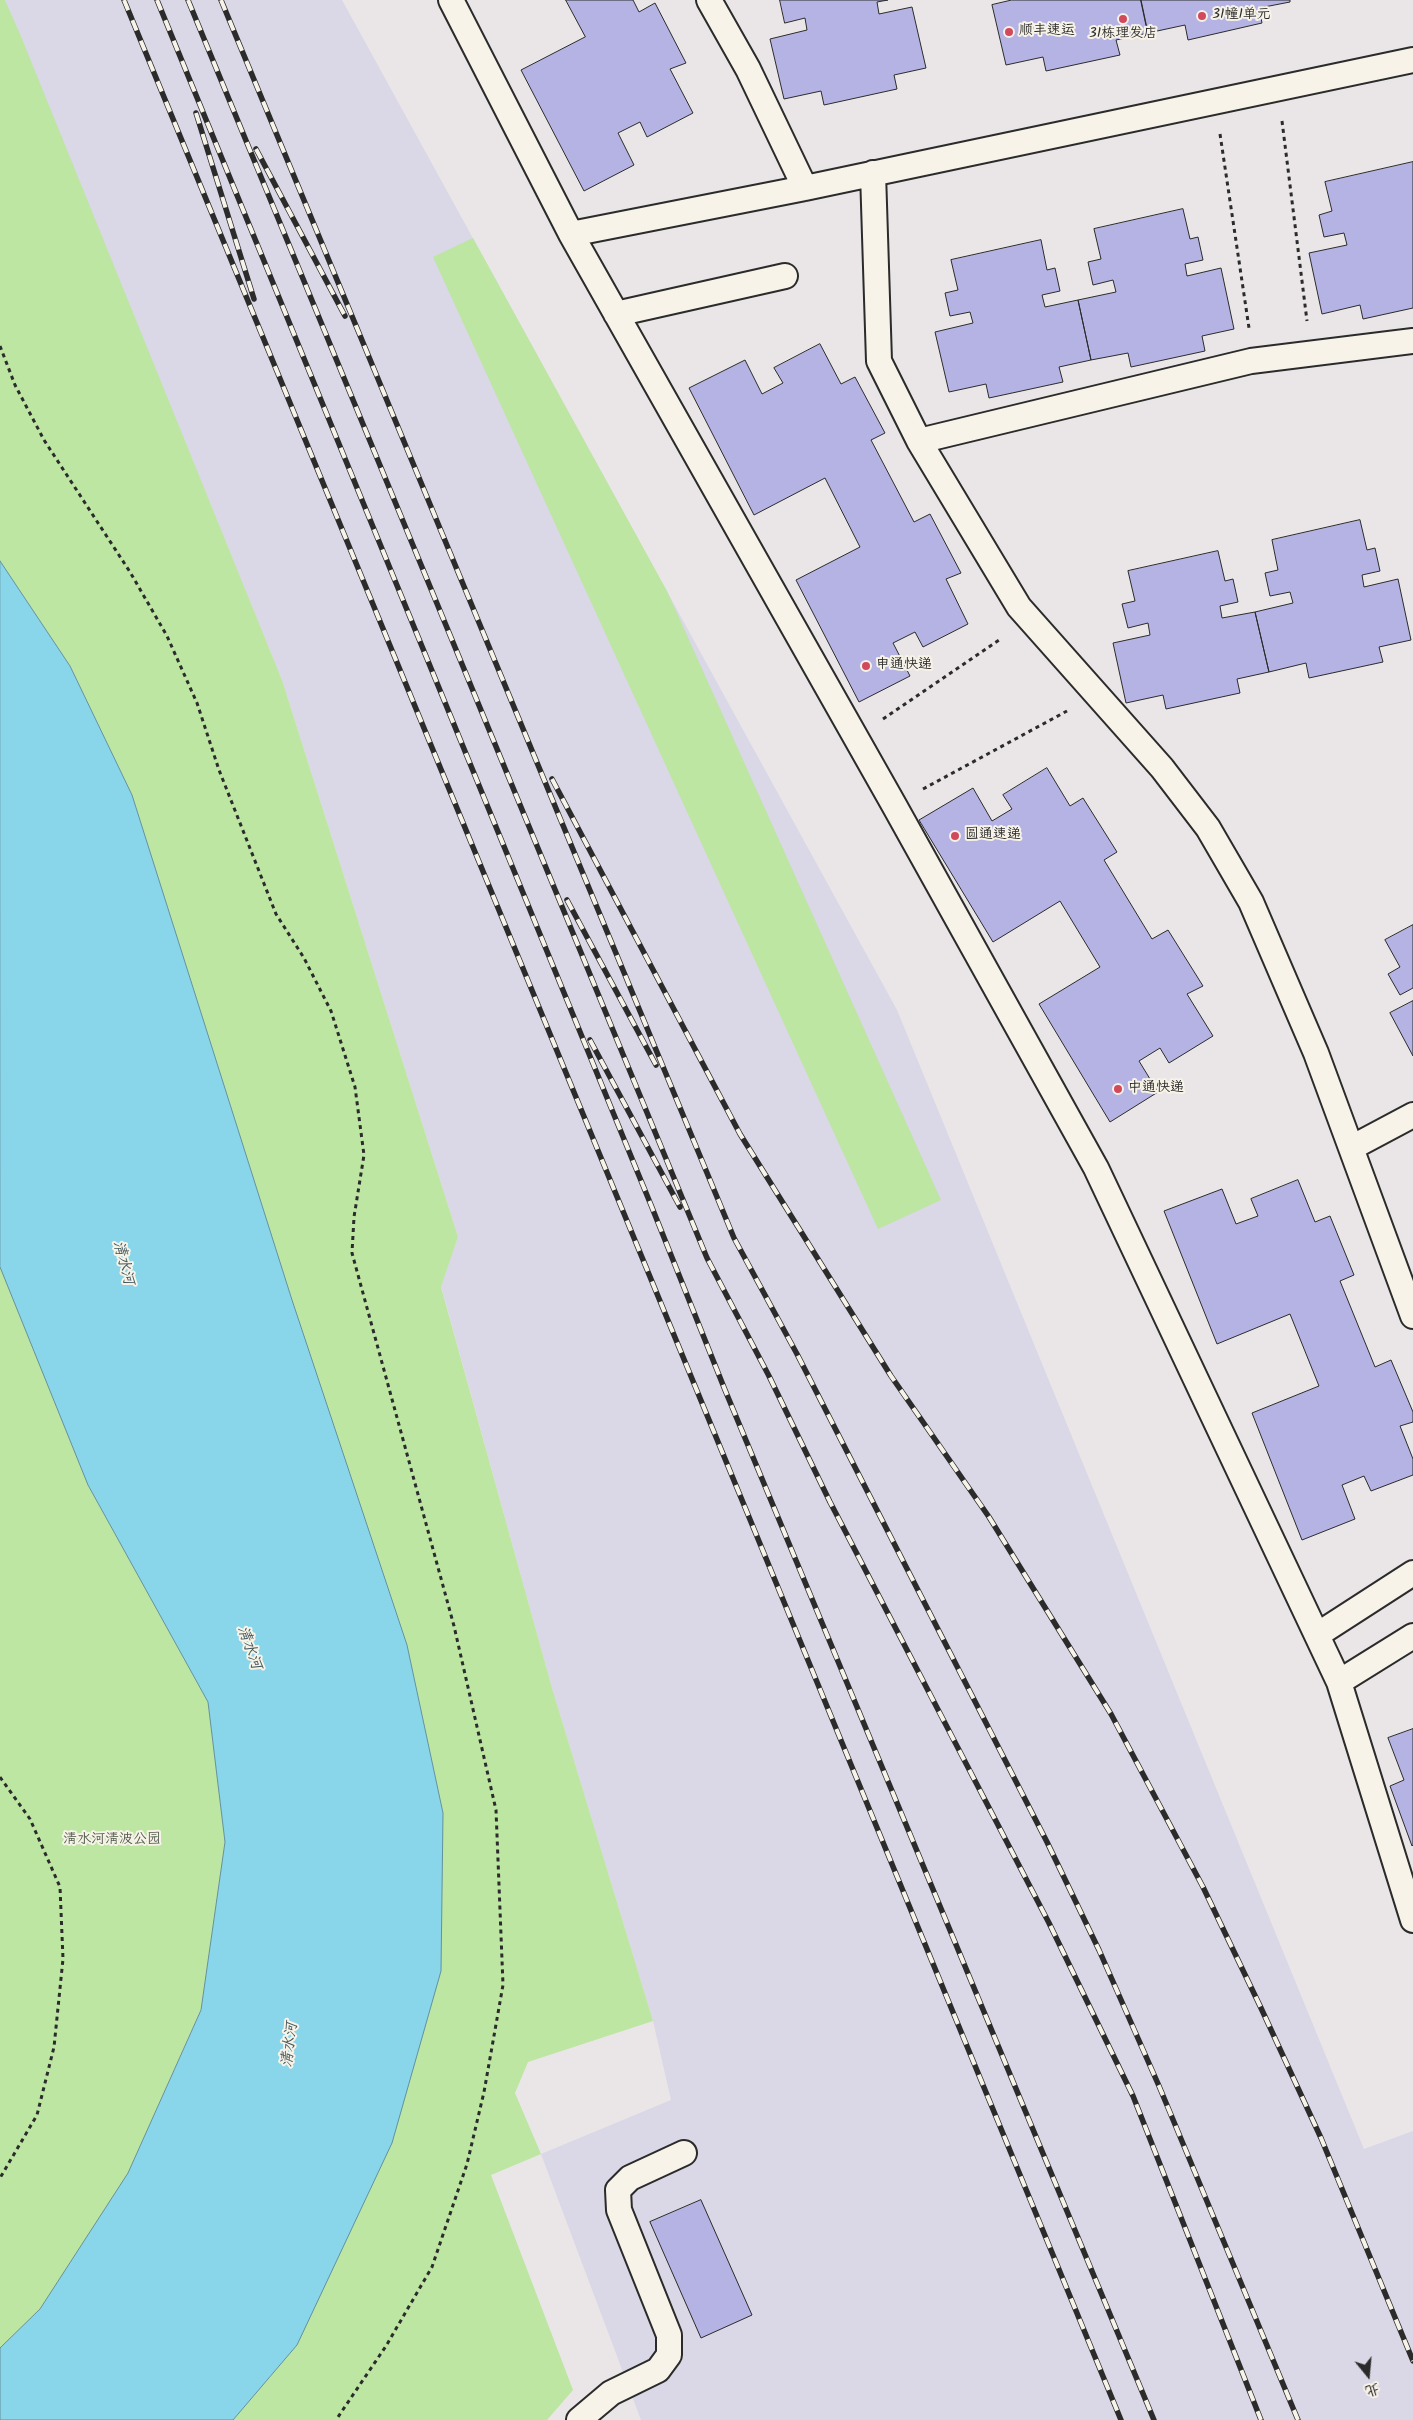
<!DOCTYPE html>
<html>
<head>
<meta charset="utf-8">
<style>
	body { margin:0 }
	#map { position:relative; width:1413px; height:2420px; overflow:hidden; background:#eae6e7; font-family:Kalam,"LXGW WenKai TC",sans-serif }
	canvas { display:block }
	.north { position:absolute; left:1343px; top:2350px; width:50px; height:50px; -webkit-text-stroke:4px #f7f3e8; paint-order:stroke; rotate:163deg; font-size:14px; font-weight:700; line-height:20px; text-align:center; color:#2b2b2b }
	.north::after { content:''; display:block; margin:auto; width:18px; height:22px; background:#2b2b2b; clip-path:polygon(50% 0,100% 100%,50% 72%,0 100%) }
</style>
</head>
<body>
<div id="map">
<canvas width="1413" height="2420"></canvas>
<div class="north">北</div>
</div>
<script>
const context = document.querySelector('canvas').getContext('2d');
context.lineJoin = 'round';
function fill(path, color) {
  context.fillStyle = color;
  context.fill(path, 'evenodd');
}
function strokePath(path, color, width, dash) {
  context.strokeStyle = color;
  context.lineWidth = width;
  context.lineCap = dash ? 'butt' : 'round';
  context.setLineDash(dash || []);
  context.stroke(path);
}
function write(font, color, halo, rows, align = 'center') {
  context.font = font + ' Kalam,"LXGW WenKai TC",sans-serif';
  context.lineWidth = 4;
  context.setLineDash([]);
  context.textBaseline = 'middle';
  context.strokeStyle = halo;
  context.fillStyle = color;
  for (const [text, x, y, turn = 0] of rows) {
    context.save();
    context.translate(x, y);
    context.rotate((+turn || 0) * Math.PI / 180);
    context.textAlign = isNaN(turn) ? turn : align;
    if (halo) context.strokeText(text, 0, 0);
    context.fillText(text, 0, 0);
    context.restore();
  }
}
fill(new Path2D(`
	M5 0H342L897 1010 1364 2149 1413 2131V2420H641L541 2154 671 2100 653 2021 552 1688 441 1286 458 1237 282 680Z`), '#dad7e6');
fill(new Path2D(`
	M0 0H5L20 34 282 680 458 1237 441 1287 552 1688 653 2021 528 2062 515 2093 541 2154 491 2175 573 2390 547 2420H233L297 2345 443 1813 407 1645 292 1300 132 795 70 666 0 561Z
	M473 238 667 591 941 1200 878 1229 433 257Z
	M0 1267 88 1485 208 1702 225 1842 201 2009 128 2173 40 2309 0 2348Z`), '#bce6a2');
const water = new Path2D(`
	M0 561 70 666 132 795 292 1300 407 1645 443 1813 441 1971 392 2143 297 2345 233 2420H0V2348L40 2309 128 2173 201 2010 225 1842 208 1702 88 1485 0 1267Z`);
fill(water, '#89d5e9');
strokePath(water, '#63919d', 1);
const building = new Path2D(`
	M566 0H633L639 12 655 3 686 63 670 69 693 113 647 137 640 122 618 133 634 165 584 191 521 70 585 37Z
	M780 0H888L877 2 879 14 912 7 926 68 894 75 897 89 824 105 821 91 784 99 770 39 807 30 805 18 785 23Z
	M1012 0H1141L1148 33 1116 40 1120 55 1046 71 1043 57 1006 65 992 5Z
	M1141 0H1290V2L1259 8 1262 23 1188 40 1185 25 1148 33Z
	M1413 162V308L1363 319 1360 305 1322 314 1309 253 1347 245 1344 233 1324 237 1319 215 1332 211 1325 182Z
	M1183 209 1190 239 1198 237 1203 260 1185 264 1187 276 1221 268 1234 329 1202 336 1205 351 1131 367 1128 353 1091 360 1078 300 1116 292 1113 280 1093 285 1088 262 1101 259 1094 229Z
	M1041 240 1047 270 1055 268 1060 291 1042 295 1045 307 1078 300 1091 360 1059 367 1063 382 989 398 986 384 949 392 935 332 973 323 970 312 950 316 945 293 958 290 951 260Z
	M820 344 841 384 855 377 885 433 871 440 914 522 930 514 961 573 946 579 968 624 923 647 915 632 893 643 910 676 859 702 796 580 860 547 825 478 754 515 689 388 745 360 762 394 783 383 774 368Z
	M1360 520 1367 550 1375 548 1380 571 1362 575 1364 587 1398 579 1411 640 1379 647 1383 662 1309 678 1306 663 1269 672 1255 612 1293 603 1290 592 1270 596 1265 573 1278 570 1272 540Z
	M1218 551 1225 581 1233 579 1238 602 1220 606 1222 618 1255 612 1269 672 1237 679 1240 693 1166 709 1163 695 1126 703 1113 643 1150 635 1148 623 1128 628 1122 604 1135 601 1128 571Z
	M1047 768 1070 806 1083 798 1117 852 1104 860 1152 939 1168 930 1203 986 1187 994 1213 1036 1169 1063 1160 1048 1139 1061 1158 1092 1110 1122 1039 1004 1100 967 1060 901 993 942 919 820 973 788 992 821 1012 809 1003 795Z
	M1413 925V988L1400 995 1388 974 1400 967 1385 940Z
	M1413 1001V1056L1390 1013Z
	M1298 1180 1315 1222 1330 1216 1354 1275 1340 1281 1375 1367 1391 1360 1413 1412V1422L1400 1426 1413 1459V1475L1371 1491 1364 1476 1342 1485 1355 1519 1302 1540 1252 1413 1319 1386 1290 1314 1217 1344 1164 1211 1222 1189 1236 1224 1258 1216 1251 1199Z
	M1413 1729V1845L1412 1846 1390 1786 1404 1780 1388 1738Z
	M701 2200 752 2315 701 2338 650 2222Z`);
fill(building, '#b4b3e4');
strokePath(building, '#2b2b2b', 1);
const lane = new Path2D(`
	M451 0 571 234 894 805 1096 1168 1339 1682 1413 1920
	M709 0 748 69 805 188
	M873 173 879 361 919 441 1019 607 1162 768 1208 828 1251 902 1316 1053 1413 1316
	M571 234 805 188 1413 60
	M616 314 785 276
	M919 441 1251 361 1413 341
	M1351 1148 1413 1115
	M1317 1635 1413 1573
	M1339 1682 1413 1636
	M579 2420 611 2393 658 2370 669 2355V2335L619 2210 618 2190 630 2178 684 2153`);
strokePath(lane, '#2b2b2b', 28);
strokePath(new Path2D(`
	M1282 121 1307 321
	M1220 134 1249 328
	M0 346 15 385 44 440 130 572 167 636 197 703 219 770 276 914 304 958 331 1011 355 1087 364 1155 354 1217 352 1253 454 1626 496 1810 503 1985 484 2092 467 2164 432 2267 386 2346 336 2420
	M883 719 1002 638
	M923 789 1067 711
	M0 1777 30 1819 60 1887 63 1959 54 2047 37 2115 0 2178`), '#2b2b2b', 3, [4, 4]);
strokePath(lane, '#f7f3e8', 24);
const rail = new Path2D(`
	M124 0 1121 2420
	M157 0 651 1205 725 1390 1154 2420
	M188 0 707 1258 769 1376 830 1502 1049 1923 1133 2096 1261 2420
	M221 0 734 1238 797 1354 1047 1842 1099 1950 1159 2086 1298 2420
	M196 113 254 299
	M256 149 345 316
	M552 779 740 1134 891 1376 989 1517 1111 1714 1203 1887 1261 2008 1321 2138 1413 2361
	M567 900 656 1065
	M590 1040 680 1207`);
strokePath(rail, '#2b2b2b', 5.5);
strokePath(rail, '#f7f3e8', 4, [11]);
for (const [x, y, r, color] of [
	[1202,16,5,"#d1495b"],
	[1123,19,5,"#d1495b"],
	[1009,32,5,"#d1495b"],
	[866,666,5,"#d1495b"],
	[955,836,5,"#d1495b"],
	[1118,1089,5,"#d1495b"]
]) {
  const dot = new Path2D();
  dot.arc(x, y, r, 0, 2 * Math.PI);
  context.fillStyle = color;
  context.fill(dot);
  strokePath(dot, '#f7f3e8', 2);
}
write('14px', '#2b2b2b', '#f7f3e8', [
	["31幢1单元",1212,16],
	["顺丰速运",1019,32],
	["31栋理发店",1123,35,"center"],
	["申通快递",876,666],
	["圆通速递",965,836],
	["中通快递",1128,1089]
], 'left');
write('14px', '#4f5a49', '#f7f3e8', [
	["清水河清波公园",112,1841]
]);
write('italic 15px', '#42565a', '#f7f3e8', [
	["清水河",122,1263,75],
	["清水河",248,1648,70],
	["清水河",291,2045,-83]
]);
</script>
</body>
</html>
